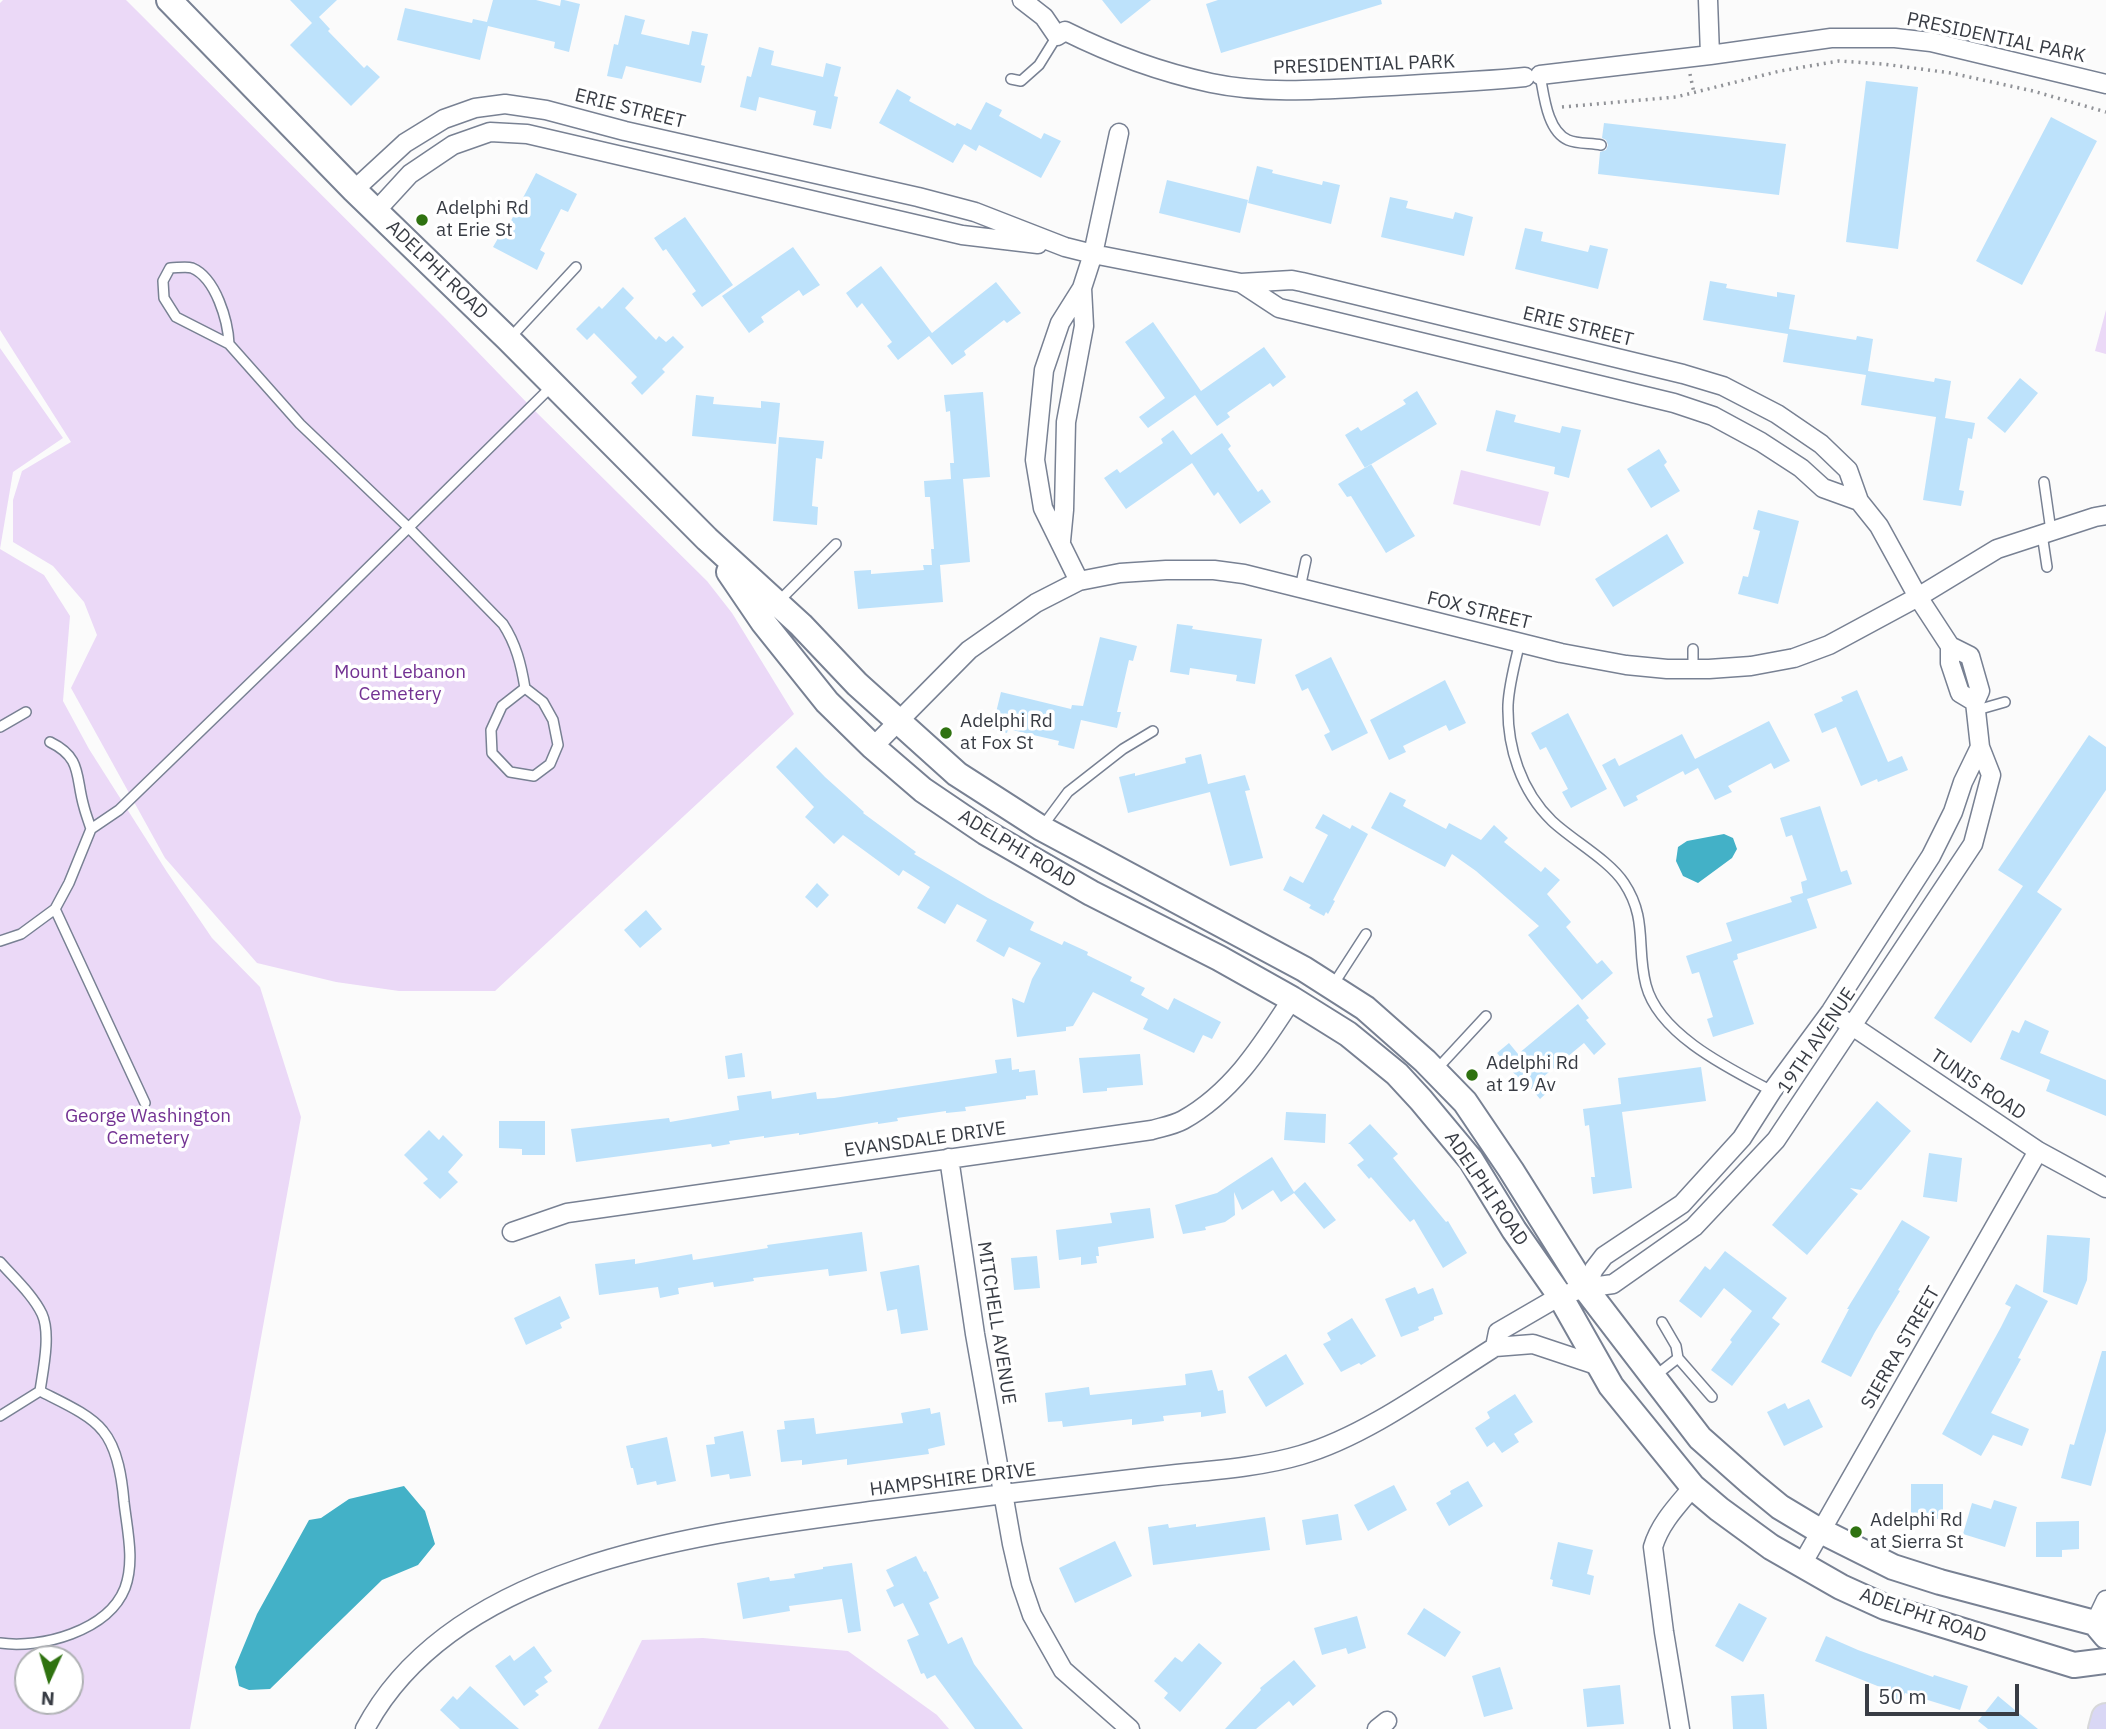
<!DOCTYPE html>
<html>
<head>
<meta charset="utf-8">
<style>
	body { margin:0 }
	#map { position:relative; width:2106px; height:1729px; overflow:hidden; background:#fbfbfb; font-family:"IBM Plex Sans",sans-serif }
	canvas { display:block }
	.north { position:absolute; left:14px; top:1645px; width:70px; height:70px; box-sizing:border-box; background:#fff; border:2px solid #afb1b4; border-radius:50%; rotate:184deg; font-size:19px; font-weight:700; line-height:28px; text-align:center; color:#383c44 }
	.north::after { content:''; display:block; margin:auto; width:24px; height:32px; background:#2f7210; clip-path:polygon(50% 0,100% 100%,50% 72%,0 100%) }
	.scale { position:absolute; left:1865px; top:1684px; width:154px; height:32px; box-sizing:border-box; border:4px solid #383c44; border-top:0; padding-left:9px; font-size:21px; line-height:24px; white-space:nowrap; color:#383c44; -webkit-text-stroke:5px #fff; paint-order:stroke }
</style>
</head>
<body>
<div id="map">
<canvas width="2106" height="1729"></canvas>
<div class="north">N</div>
<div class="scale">50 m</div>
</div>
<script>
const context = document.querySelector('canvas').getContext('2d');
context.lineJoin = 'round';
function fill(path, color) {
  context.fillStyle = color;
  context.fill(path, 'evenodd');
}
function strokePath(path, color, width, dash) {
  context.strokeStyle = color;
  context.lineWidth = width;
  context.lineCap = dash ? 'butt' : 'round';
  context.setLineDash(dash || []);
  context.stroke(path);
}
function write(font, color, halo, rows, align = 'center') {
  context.font = font + ' "IBM Plex Sans",sans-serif';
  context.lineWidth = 7;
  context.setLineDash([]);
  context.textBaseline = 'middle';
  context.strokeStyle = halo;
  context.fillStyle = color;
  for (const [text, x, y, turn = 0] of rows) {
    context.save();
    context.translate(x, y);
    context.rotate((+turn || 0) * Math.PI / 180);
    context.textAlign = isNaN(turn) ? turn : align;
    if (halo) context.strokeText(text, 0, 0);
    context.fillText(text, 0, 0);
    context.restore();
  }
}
fill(new Path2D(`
	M3 0H126L443 316 531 407 707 581 732 613 794 714 495 991H399L336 982 257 963 165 858 71 688 97 635 84 602 53 566 13 542V500L22 471 71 442 0 330V3Z
	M2106 310V354L2095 351Z
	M0 348 63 438 13 472 0 549 44 575 70 616 63 701 89 749 167 872 212 938 260 987 301 1117 190 1729H0ZM28 1659H70V1701H28Z
	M1461 470 1549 492 1540 526 1453 504Z
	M703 1638 848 1651 937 1715 949 1729H598L642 1640Z`), '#ebd9f7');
fill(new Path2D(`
	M1724 834 1733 838 1737 849 1732 858 1698 883 1683 876 1676 861 1678 847 1687 841Z
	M404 1486 425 1511 435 1544 418 1565 382 1580 270 1689 249 1690 239 1686 235 1667 257 1614 309 1520 321 1518 349 1499Z`), '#43b1c7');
fill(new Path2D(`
	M290 0H337L319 17 330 29 328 31 364 68 367 65 380 77 351 106 290 45 312 23Z
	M493 0H536L560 6 561 0H564L580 4 569 52 554 48 555 42 488 26 480 60 397 40 405 8 472 23 473 19 487 22Z
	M1102 0H1151L1121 24Z
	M1218 0H1381L1382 4 1221 53 1206 4Z
	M625 15 645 20 641 34 689 45 692 31 708 34 701 65 705 66 701 83 626 66 622 79 607 76 614 44 618 45Z
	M759 47 774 51 771 65 823 77 826 63 841 67 834 96 838 97 831 129 813 125 816 111 759 97 756 111 740 107 747 76 751 77Z
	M1866 81 1918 87 1898 249 1846 242Z
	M897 89 911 97 909 101 955 126 957 123 971 130 986 102 1002 110 999 116 1041 139 1044 133 1061 141 1041 178 979 145 976 151 964 144 953 163 879 123Z
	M2051 117 2097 141 2022 285 1976 261Z
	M1604 123 1786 144 1779 195 1598 174 1600 152 1606 150 1608 145 1606 140 1602 138Z
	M1257 166 1273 170 1272 173 1322 185 1323 181 1340 185 1331 224 1248 203Z
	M536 173 577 194 568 212 561 209 540 250 545 253 537 270 493 247 501 233 504 234Z
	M1167 180 1248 200 1240 233 1159 213Z
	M1390 197 1408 201 1406 208 1453 219 1455 212 1473 217 1464 256 1381 237Z
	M685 217 733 285 702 307 692 294 696 291 666 249 663 251 654 238Z
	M1525 228 1543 232 1541 241 1588 252 1590 245 1608 249 1598 289 1515 269Z
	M793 247 820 285 803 296 799 290 761 317 764 322 749 333 722 296Z
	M881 266 932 333 996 282 1021 313 1007 323 1004 320 964 351 966 355 952 365 929 336 898 360 887 346 892 342 862 303 857 308 846 293Z
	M1710 281 1727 284 1726 288 1777 297V292L1795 295 1789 329 1856 340 1857 336 1873 339 1868 371 1934 382 1935 378 1951 381 1945 418 1975 423 1972 439 1968 438 1959 490 1964 491 1961 506 1923 500 1936 417 1861 405 1866 375 1783 362 1788 334 1703 320Z
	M623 287 634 298 625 308 656 340 659 336 666 342 673 336 684 347 662 369 665 372 642 395 631 383 637 377 594 333 587 340 576 329 599 306 602 309Z
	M1153 322 1201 391 1264 347 1286 377 1273 387 1270 383 1227 413 1230 417 1217 426 1195 395 1148 428 1139 417 1165 398 1125 342Z
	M2020 378 2038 393 2005 433 1987 418Z
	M1417 391 1437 424 1365 468 1345 435 1358 427 1361 431 1406 404 1403 400Z
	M983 392 990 477 963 479 970 562 940 565 943 602 858 609 854 571 871 570V574L924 570 923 565H932L931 549H934L930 497H925L924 481 951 479 950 463H954L950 411 946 412 944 395Z
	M696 395 714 397 713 404 761 408V401L780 403 776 444 692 436Z
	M1496 410 1516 415 1514 422 1560 433 1562 426 1581 430 1569 478 1554 474 1555 467 1486 451Z
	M1173 430 1191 455 1222 433 1231 446 1228 449 1258 492 1262 489 1271 502 1240 524 1218 492 1214 496 1192 463 1126 509 1104 478 1117 469 1120 473 1163 443 1161 439Z
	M779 437 824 441 822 459 816 458 812 506 818 507 817 525 773 521Z
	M1659 449 1667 462 1664 465 1680 491 1651 508 1627 469Z
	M1371 464 1415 536 1386 553 1351 496 1347 497 1338 484Z
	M1758 510 1799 521 1778 604 1738 594 1743 576 1748 577 1760 531 1753 529Z
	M1667 534 1684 563 1613 607 1595 579Z
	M1177 624 1193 626 1192 629 1262 639 1255 684 1236 681 1237 675 1190 668 1189 675 1170 672Z
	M1100 637 1137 646 1133 661 1129 660 1117 712H1121L1117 728 1081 720 1074 749 1058 745 1059 741 1008 729 1007 733 992 729 1001 692 1071 709 1072 705 1083 706Z
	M1331 657 1368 733 1332 751 1324 735 1330 732 1308 688 1302 691 1295 675Z
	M1445 680 1466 723 1449 731 1446 725 1403 746 1406 752 1389 760 1370 720Z
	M1857 690 1888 762 1902 756 1908 770 1878 782 1877 779 1861 786 1836 727 1822 733 1814 714 1843 701 1841 697Z
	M1568 713 1607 789 1571 808 1562 792 1568 789 1546 747 1540 750 1531 733Z
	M1769 721 1790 761 1774 769 1771 763 1728 786 1732 792 1715 800 1698 768 1685 775 1683 771 1636 796 1638 800 1624 807 1602 765 1615 758 1619 766 1682 734 1695 759Z
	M2089 735 2106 747V790L2037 892 2062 909 1971 1043 1934 1018 2023 886 1998 870Z
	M796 747 825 777 864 812 863 813 916 852 914 854 988 898 1034 922 1030 930 1062 945 1064 941 1088 952 1087 955 1132 977 1130 981 1145 988 1141 995 1168 1010 1174 998 1221 1022 1212 1039 1203 1035 1194 1053 1143 1029 1148 1019 1093 992 1073 1026 1066 1027V1031L1017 1037 1012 998 1024 1003 1032 979 1041 963 1009 947 1004 957 976 941 987 920 957 904 945 924 917 908 930 887 903 870 899 876 843 835 834 844 805 817 814 807 776 767Z
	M1201 754 1208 784 1245 775 1250 790 1245 791 1263 858 1230 866 1210 792 1128 813 1119 777 1135 773V776L1186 763 1185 758Z
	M1390 792 1406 800 1403 806 1446 829 1449 823 1481 840 1494 825 1508 838 1504 842 1541 872 1545 867 1560 880 1547 894 1571 922 1566 927 1597 964 1602 960 1613 973 1582 1000 1528 935 1539 926 1476 871 1452 854 1445 867 1371 828Z
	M1820 806 1841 872 1847 870 1852 884 1807 899 1817 928 1737 954 1738 959 1733 961 1754 1024 1713 1037 1707 1019 1713 1017 1699 972 1692 974 1686 956 1732 941 1726 923 1792 902 1790 897 1803 893 1801 882 1807 880 1792 835 1786 837 1780 818Z
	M1323 814 1350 829 1352 825 1368 834 1333 900 1335 901 1328 914 1326 912 1324 916 1309 908 1311 905 1283 890 1290 876 1303 883 1328 835 1315 828Z
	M817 883 829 895 817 908 805 897Z
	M646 910 662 929 640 948 624 930Z
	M1578 1004 1589 1018 1586 1020 1606 1044 1594 1055 1584 1043 1543 1077 1552 1088 1540 1099 1520 1075 1518 1078 1497 1053 1509 1043 1518 1054Z
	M2025 1020 2049 1031 2040 1053 2106 1080V1116L2046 1091 2050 1080 2000 1059 2012 1030 2019 1033Z
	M742 1053 745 1077 728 1079 725 1056Z
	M1140 1054 1143 1085 1107 1088V1091L1083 1093 1079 1058Z
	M1011 1058 1012 1070 1019 1069V1072L1035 1070 1038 1095 1026 1096V1099L965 1107 966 1111 946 1113V1111L897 1118 898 1121 878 1124V1122L799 1135V1133L764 1138V1136L729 1141 730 1144 712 1147 711 1144 576 1162 571 1129 669 1118 670 1122 739 1110 737 1096 771 1091 772 1099 816 1092 817 1099 834 1098 997 1073 995 1060Z
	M1701 1067 1706 1101 1622 1112 1632 1188 1593 1194 1591 1177H1595L1589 1125 1585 1126 1583 1109 1621 1104 1618 1078Z
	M1877 1101 1911 1131 1861 1190 1850 1188 1858 1194 1807 1255 1772 1225Z
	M1286 1112 1326 1114 1325 1143 1284 1140Z
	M499 1121H545V1155H522V1149L499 1148Z
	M1370 1124 1398 1154 1393 1158 1446 1222 1448 1221 1467 1253 1443 1268 1414 1219 1410 1222 1371 1177 1369 1179 1357 1165 1364 1160 1350 1144H1348Z
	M429 1130 439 1140 443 1135 463 1155 448 1172 458 1182 440 1199 423 1183 428 1179 404 1155Z
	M1929 1153 1962 1158 1957 1202 1923 1197Z
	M1272 1157 1294 1192 1305 1182 1336 1220 1324 1229 1294 1193 1281 1202 1273 1190 1242 1210 1234 1192 1235 1215 1225 1222 1205 1227 1206 1230 1183 1234 1175 1205 1217 1193Z
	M1150 1208 1154 1238 1098 1247 1099 1256H1096L1097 1263 1081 1265V1257L1059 1260 1056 1230 1112 1223 1110 1213Z
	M1902 1220 1930 1237 1898 1290 1900 1291 1875 1332 1851 1377 1821 1362 1849 1309H1847Z
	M862 1232 867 1271 829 1276 828 1269 753 1278 754 1281 714 1287 713 1282 678 1288 679 1294 660 1298 658 1287 599 1295 595 1264 635 1259V1264L692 1254 693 1260 768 1248 767 1245Z
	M2047 1235 2090 1238 2087 1280 2077 1305 2043 1292Z
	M1725 1251 1787 1298 1772 1318 1780 1324 1732 1386 1711 1370 1732 1342 1730 1340 1752 1311 1724 1288 1701 1318 1679 1301 1705 1266 1710 1270Z
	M1037 1256 1040 1288 1014 1290 1011 1258Z
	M919 1265 928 1330 901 1334 897 1309 887 1311 880 1272Z
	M2016 1284 2048 1301 2018 1358 2021 1359 1991 1413 2029 1429 2022 1446 1993 1435 1981 1456 1942 1434 2001 1327 2011 1307 2005 1304Z
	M1415 1287 1418 1294 1433 1288 1443 1314 1434 1317V1320L1418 1327 1419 1330 1401 1337 1385 1299Z
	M560 1296 570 1318 560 1323 562 1328 526 1345 514 1318Z
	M1352 1318 1376 1356 1361 1365 1359 1363 1341 1372 1323 1344 1331 1340 1327 1333Z
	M2102 1351H2106V1431L2091 1486 2061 1478 2070 1444 2074 1445Z
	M1286 1354 1304 1384 1266 1407 1248 1377Z
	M1212 1370 1218 1391 1223 1390 1226 1413 1201 1417V1412L1163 1416 1164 1421 1132 1425V1419L1063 1427 1062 1421 1048 1422 1045 1393 1089 1387 1090 1395 1186 1385 1185 1374Z
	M1515 1394 1533 1422 1514 1434 1519 1442 1502 1453 1494 1442 1487 1447 1475 1428 1490 1418 1487 1412Z
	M1809 1399 1823 1427 1784 1446 1767 1412 1785 1403 1788 1409Z
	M930 1408 931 1414 940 1412 945 1445 928 1449 929 1454 847 1465V1459L802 1465V1460L781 1462 777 1430 785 1429 784 1421 814 1418 816 1434 903 1423 901 1413Z
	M743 1431 751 1476 730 1479 729 1474 711 1477 706 1445 715 1444 714 1437Z
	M667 1437 676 1481 657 1485 656 1481 637 1485 633 1468H631L626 1446Z
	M1468 1481 1483 1506 1449 1526 1436 1503 1451 1494 1450 1491Z
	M1911 1484H1943V1519H1911Z
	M1394 1485 1407 1510 1368 1531 1354 1505Z
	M1994 1500 2017 1507 2005 1547 1963 1534 1972 1503 1991 1509Z
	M1338 1514 1342 1540 1306 1545 1302 1520Z
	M1265 1517 1270 1550 1153 1565 1148 1527 1168 1524 1169 1528 1196 1524V1527Z
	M2079 1521V1549L2062 1550V1557H2036V1522Z
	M1115 1541 1132 1576 1075 1603 1059 1568Z
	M1558 1542 1593 1550 1587 1574 1594 1576 1590 1595 1552 1586 1553 1580 1550 1579Z
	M916 1556 924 1572 926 1571 939 1598 929 1603 948 1644 962 1637 974 1664 1023 1729H975L935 1675 927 1679 924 1673 921 1674 907 1640 919 1635 903 1603 894 1607 886 1590 894 1586 886 1570Z
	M852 1563 861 1631 848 1633 842 1599 789 1606 790 1611 743 1619 737 1583 769 1577 770 1581 795 1578 794 1574 823 1569V1567Z
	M1739 1603 1767 1618 1743 1662 1715 1646Z
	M1424 1608 1461 1632 1445 1657 1407 1634Z
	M1357 1616 1366 1648 1348 1654 1346 1648 1322 1655 1314 1628Z
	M1826 1636 1858 1650 1933 1677 1934 1675 1968 1686 1960 1710 1905 1693 1902 1702 1883 1695 1885 1689 1815 1661Z
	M1199 1643 1222 1663 1180 1712 1164 1698 1168 1693 1154 1681 1175 1657 1182 1662Z
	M534 1646 552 1671 544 1677 548 1682 535 1691 539 1695 524 1706 495 1666 510 1655 514 1661Z
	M1294 1660 1316 1686 1293 1706 1289 1701 1256 1729H1225L1261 1690 1260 1688Z
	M1500 1667 1513 1709 1484 1717 1472 1676Z
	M1620 1685 1624 1724 1587 1727 1583 1689Z
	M470 1686 519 1729H460L440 1710 453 1696 457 1700Z
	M1764 1694 1767 1729H1733L1731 1696Z
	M1998 1696 2038 1729H1988L1978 1721Z`), '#bde2fb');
const service = new Path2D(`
	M1540 75C1544 95 1547 131 1568 140 1577 144 1591 143 1601 145
	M1011 79 1021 81 1039 65 1057 36
	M510 338 576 267
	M229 344C228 321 216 278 192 268 186 266 177 268 170 268L163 281 164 298 176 317 229 344 300 424 409 528 503 624C516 644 521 664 525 688L543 702 553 720 558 745 550 764 534 776 510 772 492 753 491 730 502 706 525 688
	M2044 482 2051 531
	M2042 534 2047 567
	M1300 588 1306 560
	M778 602 836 544
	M1520 642C1515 663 1509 684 1508 705 1507 747 1521 791 1552 821 1572 840 1609 860 1624 883 1648 919 1636 947 1646 985 1659 1035 1730 1069 1772 1091
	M1693 649V669
	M1977 710 2005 702
	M0 727 26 712
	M50 742C83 758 75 777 84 807 86 815 89 822 91 829
	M1042 827 1068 792 1123 749 1153 731
	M55 909 145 1103
	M0 941 21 934 55 909 69 883 91 829 119 810 311 624 553 385
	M1333 985 1366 934
	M1436 1070 1486 1016
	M0 1262C14 1278 33 1295 42 1314 51 1334 43 1370 40 1391
	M1678 1358 1712 1397
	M1655 1376 1678 1358 1676 1346 1662 1322
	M0 1416 40 1391C59 1401 90 1414 103 1431 118 1449 122 1479 124 1502 127 1529 135 1561 125 1588 108 1631 41 1649 0 1643`);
const minor = new Path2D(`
	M1022 0 1044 17 1057 36 1065 31C1111 54 1160 72 1211 83 1263 94 1318 90 1370 87 1422 84 1473 82 1525 77
	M1708 0 1710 55
	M1540 75 1710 55 1831 38H1895L1931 42 2106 84
	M354 190 405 143 444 119 475 108 505 104 546 110 625 131 918 197 975 212 1065 247 1093 254 1241 283 1292 280 1302 282 1683 374 1723 386 1777 414 1821 444 1848 470 1859 501 1879 526 1918 597 1950 646 1970 656 1980 691 1975 702 1980 747 1991 775 1973 844 1776 1140 1694 1227 1613 1284 1585 1288 1560 1296 1498 1332 1495 1347C1436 1384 1367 1436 1301 1455 1254 1469 1198 1471 1149 1477 1059 1487 969 1498 879 1510 709 1533 455 1559 365 1729
	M376 211 410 174 453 145 490 132 527 134 962 235 1038 244
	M1241 283 1279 308 1674 403 1713 416 1761 442 1801 468 1823 488 1859 501
	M1061 541 1064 510 1066 422 1084 326 1082 288
	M1079 581 1043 508 1035 460 1044 370 1060 323 1082 288 1093 254 1119 133
	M1950 646V663L1960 693 1975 702
	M873 747 969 650 1036 603 1079 581 1120 573 1166 570H1214L1244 574 1561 653 1626 665 1667 669H1709L1751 666 1794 658 1829 645 1918 597 1997 549 2095 517 2106 515
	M1842 1019 2038 1151 2106 1188
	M949 1158 975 1334 1012 1544 1021 1583 1032 1615 1063 1670 1130 1729
	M512 1232 567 1213 1152 1130C1162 1127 1174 1125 1183 1120 1233 1092 1262 1045 1292 999
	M1585 1288 1594 1269 1604 1256 1682 1204 1742 1138 1772 1091 1831 1011 1931 856 1953 812 1963 782 1980 747
	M1495 1347 1533 1344 1599 1366
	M1801 1566 2038 1151
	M2095 1623 2106 1600
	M1377 1729 1387 1721
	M1680 1729 1664 1632 1653 1547C1660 1523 1678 1505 1693 1487`);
const secondary = new Path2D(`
	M169 0 354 190 508 339 707 539 801 625 857 684 957 774 1041 828 1304 969 1365 1008 1425 1061 1465 1102 1511 1170 1585 1288 1700 1438 1752 1484 1780 1507 1815 1528 1893 1567 1940 1582 2095 1623 2106 1636
	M729 572 763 622 827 702 873 747 923 790 985 832 1091 893 1219 958 1292 999 1348 1034 1397 1074 1421 1100 1471 1160 1514 1230 1560 1296 1611 1386 1693 1487 1719 1509 1771 1547 1841 1587 1885 1607 2074 1665 2106 1661`);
const primary = new Path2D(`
	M2103 1729 2106 1718`);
strokePath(service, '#788193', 12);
strokePath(minor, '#788193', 21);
strokePath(secondary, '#788193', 28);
strokePath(primary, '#d7d8da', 32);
strokePath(new Path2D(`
	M1690 74 1694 93
	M1562 107 1676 97 1780 71 1839 61 1883 64 1951 73 2033 91 2106 112`), '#919398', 3.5, [2, 5]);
strokePath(service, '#fff', 9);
strokePath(minor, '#fff', 18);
strokePath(secondary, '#fff', 24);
strokePath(primary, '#d9d7f5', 28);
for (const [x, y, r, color] of [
	[422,220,7,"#2f7210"],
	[946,733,7,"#2f7210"],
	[1472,1075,7,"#2f7210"],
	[1856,1532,7,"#2f7210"]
]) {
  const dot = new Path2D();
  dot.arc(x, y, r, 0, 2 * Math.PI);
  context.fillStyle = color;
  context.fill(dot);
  strokePath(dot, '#fff', 2.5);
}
write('19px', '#383c44', '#fff', [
	["PRESIDENTIAL PARK",1996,38,12],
	["PRESIDENTIAL PARK",1364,65,-2],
	["ERIE STREET",630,109,14],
	["ADELPHI ROAD",437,270,44],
	["ERIE STREET",1578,327,14],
	["FOX STREET",1479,611,14],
	["ADELPHI ROAD",1017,849,31],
	["19TH AVENUE",1817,1041,-56],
	["TUNIS ROAD",1978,1085,34],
	["EVANSDALE DRIVE",925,1140,-8],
	["ADELPHI ROAD",1486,1189,56],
	["MITCHELL AVENUE",996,1323,81],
	["SIERRA STREET",1901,1348,-60],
	["HAMPSHIRE DRIVE",953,1480,-7],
	["ADELPHI ROAD",1923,1616,19]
]);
write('19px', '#383c44', '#fff', [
	["Adelphi Rd",436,209],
	["at Erie St",436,231],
	["Adelphi Rd",960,722],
	["at Fox St",960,744],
	["Adelphi Rd",1486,1064],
	["at 19 Av",1486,1086],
	["Adelphi Rd",1870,1521],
	["at Sierra St",1870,1543]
], 'left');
write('19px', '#733293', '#fff', [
	["Mount Lebanon",400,673],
	["Cemetery",400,695],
	["George Washington",148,1117],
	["Cemetery",148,1139]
]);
</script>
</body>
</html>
